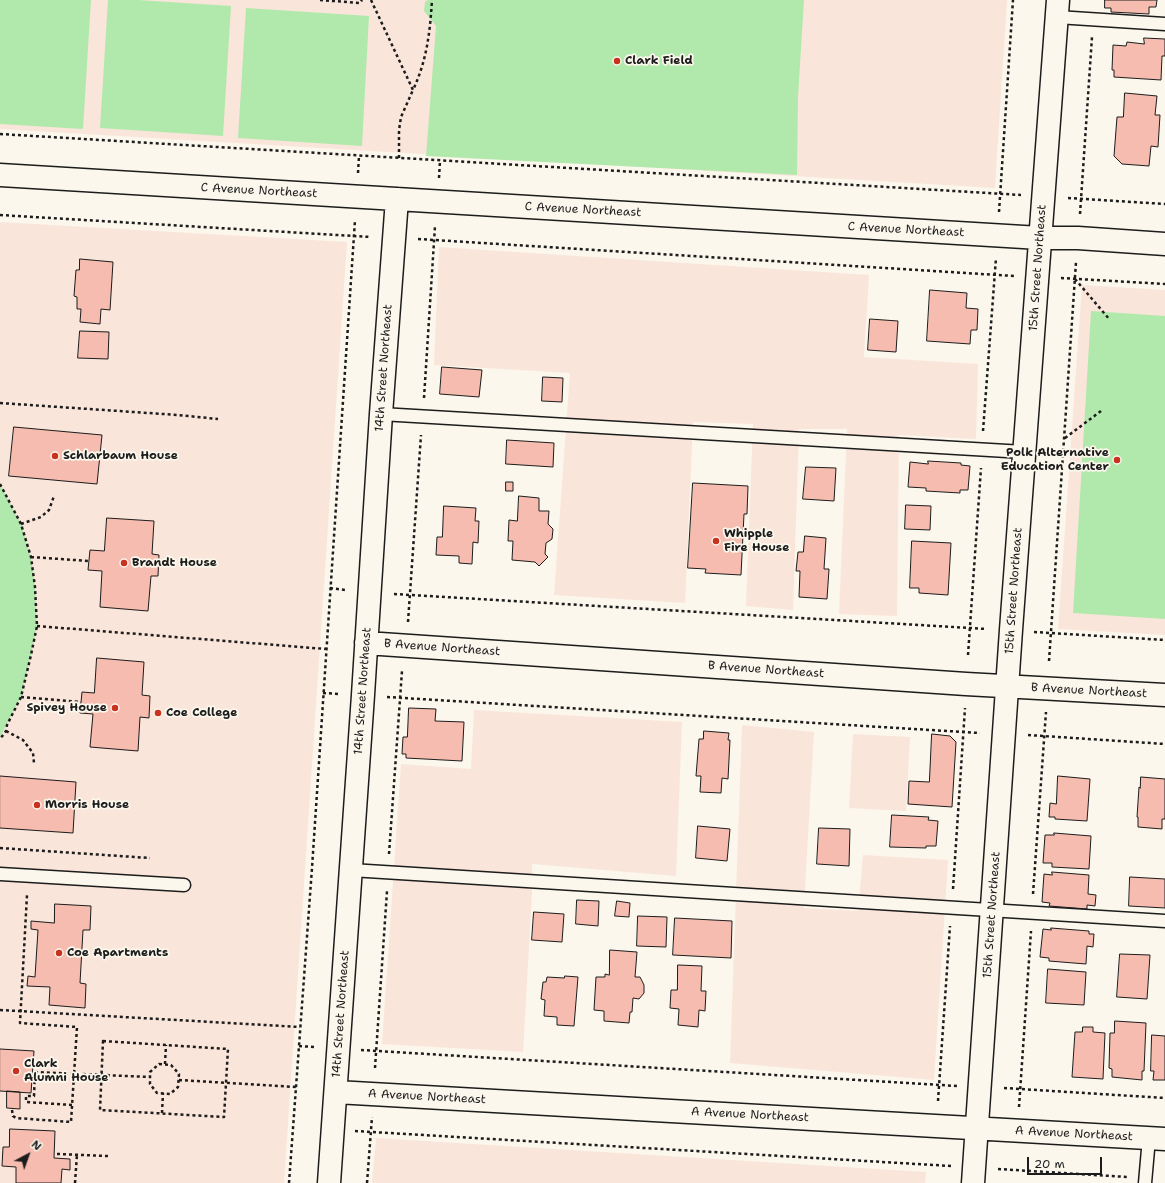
<!DOCTYPE html>
<html>
<head>
<meta charset="utf-8">
<style>
	body { margin:0 }
	#map { position:relative; width:1165px; height:1183px; overflow:hidden; background:#fbf7ec; font-family:"Shantell Sans",sans-serif }
	canvas { display:block }
	.north { position:absolute; left:8px; top:1135px; width:40px; height:40px; -webkit-text-stroke:3px #fbf7ec; paint-order:stroke; rotate:41deg; font-size:11px; font-weight:700; line-height:16px; text-align:center; color:#1c1c1c }
	.north::after { content:''; display:block; margin:auto; width:14px; height:18px; background:#1c1c1c; clip-path:polygon(50% 0,100% 100%,50% 72%,0 100%) }
	.scale { position:absolute; left:1027px; top:1157px; width:75px; height:18px; box-sizing:border-box; border:2px solid #1c1c1c; border-top:0; padding-left:5px; font-size:12px; line-height:14px; white-space:nowrap; color:#1c1c1c; -webkit-text-stroke:3px #fbf7ec; paint-order:stroke }
</style>
</head>
<body>
<div id="map">
<canvas width="1165" height="1183"></canvas>
<div class="north">N</div>
<div class="scale">20 m</div>
</div>
<script>
const context = document.querySelector('canvas').getContext('2d');
context.lineJoin = 'round';
function fill(path, color) {
  context.fillStyle = color;
  context.fill(path, 'evenodd');
}
function strokePath(path, color, width, dash) {
  context.strokeStyle = color;
  context.lineWidth = width;
  context.lineCap = dash ? 'butt' : 'round';
  context.setLineDash(dash || []);
  context.stroke(path);
}
function write(font, color, halo, rows, align = 'center') {
  context.font = font + ' "Shantell Sans",sans-serif';
  context.lineWidth = 3.5;
  context.setLineDash([]);
  context.textBaseline = 'middle';
  context.strokeStyle = halo;
  context.fillStyle = color;
  for (const [text, x, y, turn = 0] of rows) {
    context.save();
    context.translate(x, y);
    context.rotate((+turn || 0) * Math.PI / 180);
    context.textAlign = isNaN(turn) ? turn : align;
    if (halo) context.strokeText(text, 0, 0);
    context.fillText(text, 0, 0);
    context.restore();
  }
}
fill(new Path2D(`
	M0 0H1007L995 188 0 129Z
	M0 222 347 242 284 1183H0Z
	M439 247 869 275 864 357 978 364 976 439 899 435 897 616 839 614 847 429H799L793 610 746 606 753 424 693 422 685 603 554 595 570 373 434 365Z
	M1082 285 1165 290V635L1058 629Z
	M474 710 682 722 676 876 532 864V893L523 1052 382 1044 401 764 471 769Z
	M742 725 814 732 805 887 804 908 858 911 860 890 863 855 948 860 934 1080 730 1063Z
	M853 734 910 737 906 811 849 808Z
	M376 1138 926 1172 925 1183H372Z`), '#fae5da');
fill(new Path2D(`
	M0 0H91L83 129 0 124Z
	M108 0H138L231 6 223 136 100 128Z
	M428 0H804L798 97 797 175 426 156 436 26 424 11 425 2Z
	M246 8 369 16 362 146 238 138Z
	M1091 311 1165 316V619L1073 613Z
	M0 484 21 524 31 557 35 587 37 626 31 655 21 697 0 737Z`), '#b1e9ac');
const building = new Path2D(`
	M1105 0H1157L1156 7H1149V14L1111 12V8H1105Z
	M1144 38 1165 39V56H1162L1161 80 1114 77V70H1112L1113 45 1126 46 1127 42 1144 44Z
	M1125 93 1157 96 1155 115H1160L1158 147 1151 146 1149 166 1122 164 1114 156 1117 117H1123Z
	M80 259 113 262 110 310 101 309 100 324 80 322 81 309H77V297L74 296 76 270H79Z
	M930 290 967 293 966 308 978 309 977 330H971L970 344 927 341Z
	M870 319 898 321 896 352 868 350Z
	M80 331 109 332 108 359 78 358Z
	M442 367 482 370 479 397 440 394Z
	M543 377 563 378 562 402 542 401Z
	M14 427 102 435 97 484 9 476Z
	M507 440 554 443 553 467 506 464Z
	M928 461 961 463V465L970 466 968 490H960V493L926 491V488L908 487 910 462 928 464Z
	M806 467 836 468 834 501 803 499Z
	M506 482H513V491H506Z
	M693 483 748 486 747 514H744L741 575 705 573 706 569 688 568Z
	M519 496 539 498V511H549L548 524 553 529 552 539 546 543 545 554 548 557 539 566 535 562 512 560 513 541H508L509 520 517 521Z
	M906 505 931 506 930 530 905 529Z
	M444 506 476 508 475 521H479L478 543 473 542 472 564 459 563V556L436 555 437 537H442Z
	M107 518 154 521 152 554 159 555 158 576H151L148 611 100 607 102 571 88 570 90 550 104 551Z
	M805 536 826 538 824 569H829L827 599 799 597 800 571H796L798 552H803Z
	M912 541 951 543 948 595 919 593V588H910Z
	M97 658 144 662 142 695 150 696 149 718 140 717 138 751 90 747 93 714 80 713 82 692 94 693Z
	M409 708 436 709 435 721 464 722 462 761 406 758V754H402L403 737H407Z
	M704 731 729 733 728 740H730L728 779 722 778 721 793 700 792 701 776H696L699 739H703Z
	M932 734 950 736 956 742 952 807 908 804 909 781 929 782Z
	M0 776 76 782 73 833 0 828Z
	M1058 776 1090 779 1087 821 1055 819V817H1049L1050 803 1056 804Z
	M1141 777 1165 779V819H1162V829L1138 827V817H1137L1139 787 1140 788Z
	M892 815 929 817 928 820 938 821 936 846H926V848L890 847Z
	M698 826 730 829 727 861 696 858Z
	M819 828 850 829 849 866 817 864Z
	M1054 833 1091 836 1089 869 1052 867V863H1043L1045 835H1054Z
	M1052 872 1089 875 1088 894 1096 895 1095 906 1087 905V909L1049 906 1050 903 1042 902 1044 874 1052 875Z
	M1130 877 1165 879V908L1129 906Z
	M577 900 599 901 598 926 576 924Z
	M617 901 630 903 629 917 615 916Z
	M55 904 91 906 90 930H83L80 983 86 984 85 1008 49 1005 50 987 27 986 28 976 35 977 38 930 31 929V921L54 923Z
	M534 912 564 914 562 942 532 940Z
	M638 916 667 917 666 947 637 946Z
	M675 918 732 921 731 958 673 955Z
	M1051 928 1089 931V934H1094L1093 947 1087 946 1086 964 1049 961V958L1040 957 1043 929 1051 930Z
	M610 950 637 952 635 977H640L644 985V993L639 999 633 998 632 1012H630L629 1023 604 1021V1011L594 1010 596 977H605V974L609 975Z
	M1120 954 1150 955 1147 999 1117 997Z
	M678 965 702 966 701 991H706L705 1011 699 1010 698 1027 678 1025 679 1009 670 1008 671 990H677Z
	M1048 969 1086 972 1084 1005 1046 1003Z
	M565 976 578 977 574 1026 557 1025V1017L544 1016 545 1000 541 999 543 982H546L547 977 564 978Z
	M1115 1021 1146 1023 1144 1071H1142V1080L1112 1077V1069L1109 1068 1110 1033H1114Z
	M1083 1027H1093V1032L1105 1033 1103 1079 1072 1077 1075 1032H1082Z
	M1152 1035 1165 1036V1080H1153L1154 1071H1151Z
	M0 1049 34 1051 31 1093 0 1091Z
	M7 1091 20 1092V1109L7 1108Z
	M10 1129 55 1131 54 1158 70 1159V1170L62 1169 61 1183H16V1167L2 1166 3 1147H9Z`);
fill(building, '#f6bcaf');
strokePath(building, '#1c1c1c', 1);
const service = new Path2D(`
	M1057 17 1165 24
	M381 414 1024 452
	M351 870 1165 921
	M0 874 184 885
	M1145 1183 1149 1138`);
const minor = new Path2D(`
	M0 175 1040 238H1078L1165 244
	M366 643 966 684 1165 695
	M336 1092 1165 1139
	M329 1183 363 695 381 414 397 199
	M973 1183 1011 630 1058 0`);
strokePath(service, '#1c1c1c', 15);
strokePath(minor, '#1c1c1c', 25);
strokePath(new Path2D(`
	M320 0 360 3 362 0
	M371 0 413 90C427 60 430 32 432 0
	M0 134 1021 195
	M399 158V130L401 117 413 90
	M358 173 359 156
	M439 178 440 161
	M1068 198 1165 204
	M999 212 1013 0
	M1080 214 1092 37
	M0 215 371 237
	M418 239 1014 276
	M1061 278 1165 284
	M1075 279 1110 320
	M424 398 435 226
	M0 403 178 415 218 419
	M983 431 996 258
	M1065 438 1101 411
	M0 484 21 524 31 557 35 587 37 626 31 655 21 697 7 725 6 731 0 739
	M21 524 41 517 49 510 54 496
	M31 557 89 561
	M330 588 345 590
	M394 594 987 629
	M408 622 421 435
	M37 626 326 649
	M1034 632 1165 640
	M968 655 981 468
	M1049 661 1076 262
	M323 693 340 694
	M21 697 81 702
	M387 697 980 733
	M6 731 23 740 33 753 34 763
	M1028 735 1165 744
	M0 848 150 858
	M389 854 402 671
	M953 889 965 708
	M1033 894 1046 712
	M0 1010 300 1027
	M103 1041 228 1049 224 1117 100 1110Z
	M299 1046 314 1047
	M361 1050 957 1086
	M159 1064 171 1065 179 1074 178 1087 170 1094 157 1093 150 1084V1072Z
	M165 1064 166 1045
	M375 1068 387 891
	M179 1080 296 1087
	M1004 1088 1165 1098
	M938 1101 950 926
	M72 1105 26 1102V1096H34L35 1072 150 1077
	M1019 1107 1031 931
	M12 1110 13 1116 16 1118 71 1122 77 1027 20 1023 27 895
	M162 1113 163 1093
	M355 1131 951 1166
	M57 1154 108 1156
	M998 1169 1127 1177
	M75 1183 77 1154
	M289 1183 312 868 355 220
	M367 1183 372 1117`), '#1c1c1c', 2.5, [3, 3]);
strokePath(service, '#fbf7ec', 12);
strokePath(minor, '#fbf7ec', 22);
for (const [x, y, r, color] of [
	[617,61,4,"#c8321e"],
	[55,456,4,"#c8321e"],
	[1117,460,4,"#c8321e"],
	[716,541,4,"#c8321e"],
	[124,563,4,"#c8321e"],
	[115,708,4,"#c8321e"],
	[158,713,4,"#c8321e"],
	[37,805,4,"#c8321e"],
	[59,953,4,"#c8321e"],
	[16,1071,4,"#c8321e"]
]) {
  const dot = new Path2D();
  dot.arc(x, y, r, 0, 2 * Math.PI);
  context.fillStyle = color;
  context.fill(dot);
  strokePath(dot, '#fbf7ec', 1.5);
}
write('bold 12px', '#1c1c1c', '#fbf7ec', [
	["Clark Field",625,61],
	["Polk Alternative",1109,453,"right"],
	["Education Center",1109,467,"right"],
	["Schlarbaum House",63,456],
	["Whipple",724,534],
	["Fire House",724,548],
	["Brandt House",132,563],
	["Spivey House",107,708,"right"],
	["Coe College",166,713],
	["Morris House",45,805],
	["Coe Apartments",67,953],
	["Clark",24,1064],
	["Alumni House",24,1078]
], 'left');
write('12px', '#1c1c1c', '#fbf7ec', [
	["C Avenue Northeast",259,191,3],
	["C Avenue Northeast",583,210,3],
	["C Avenue Northeast",906,230,3],
	["15th Street Northeast",1038,268,-86],
	["14th Street Northeast",384,368,-86],
	["15th Street Northeast",1014,591,-86],
	["B Avenue Northeast",442,648,4],
	["B Avenue Northeast",766,670,4],
	["14th Street Northeast",363,691,-86],
	["B Avenue Northeast",1089,691,3],
	["15th Street Northeast",992,915,-86],
	["14th Street Northeast",341,1014,-86],
	["A Avenue Northeast",427,1097,3],
	["A Avenue Northeast",750,1115,3],
	["A Avenue Northeast",1074,1134,3]
]);
</script>
</body>
</html>
